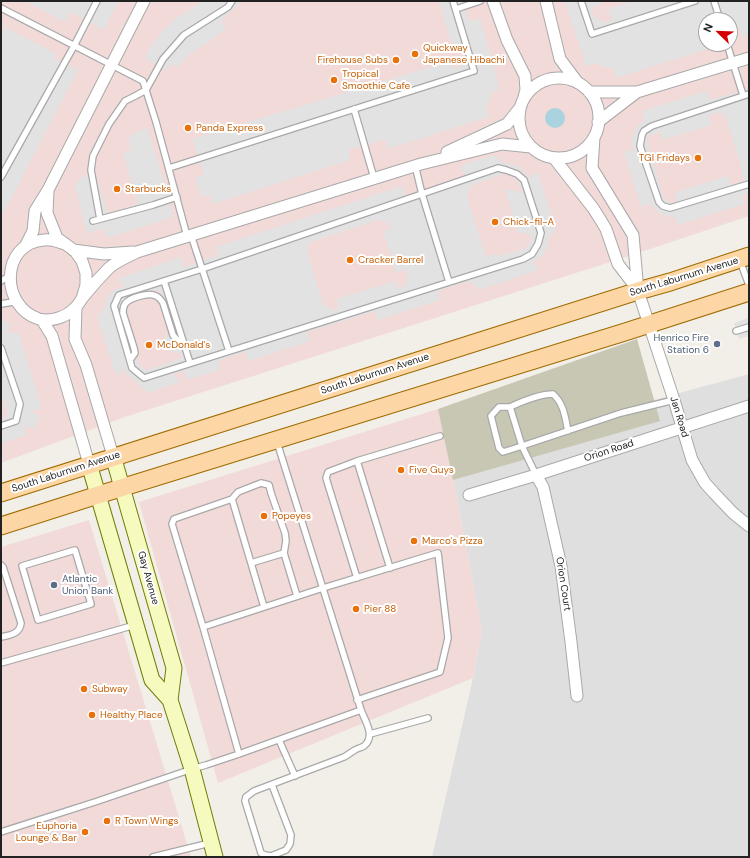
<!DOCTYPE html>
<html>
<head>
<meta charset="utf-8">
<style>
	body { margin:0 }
	#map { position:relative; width:750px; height:858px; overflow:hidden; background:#f2efe9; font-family:"DM Sans",sans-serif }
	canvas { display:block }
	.frame { position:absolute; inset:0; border:2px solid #222; pointer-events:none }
	.north { position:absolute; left:698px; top:12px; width:40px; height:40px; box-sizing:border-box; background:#fff; border:1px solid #a7a7a7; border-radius:50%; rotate:293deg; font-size:11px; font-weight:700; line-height:16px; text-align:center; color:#222 }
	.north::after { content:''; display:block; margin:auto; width:14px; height:18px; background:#d40000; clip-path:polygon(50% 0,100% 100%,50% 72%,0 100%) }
</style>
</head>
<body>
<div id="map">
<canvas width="750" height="858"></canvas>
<div class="frame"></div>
<div class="north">N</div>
</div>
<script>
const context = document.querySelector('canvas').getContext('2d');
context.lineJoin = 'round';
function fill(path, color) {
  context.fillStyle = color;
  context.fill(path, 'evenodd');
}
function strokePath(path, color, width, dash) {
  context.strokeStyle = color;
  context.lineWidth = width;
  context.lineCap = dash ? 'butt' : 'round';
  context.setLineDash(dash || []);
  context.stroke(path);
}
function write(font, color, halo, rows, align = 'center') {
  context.font = font + ' "DM Sans",sans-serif';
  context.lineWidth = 4;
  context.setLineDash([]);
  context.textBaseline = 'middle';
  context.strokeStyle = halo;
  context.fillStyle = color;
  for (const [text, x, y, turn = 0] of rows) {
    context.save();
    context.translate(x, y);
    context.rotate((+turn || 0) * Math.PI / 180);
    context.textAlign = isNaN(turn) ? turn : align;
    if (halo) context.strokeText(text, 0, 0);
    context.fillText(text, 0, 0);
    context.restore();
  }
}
fill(new Path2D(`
	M749 374V857H432L473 678 482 631 449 456Z`), '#e0dfdf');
fill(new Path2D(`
	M1 1H749V216L626 257 125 417 1 463ZM706 20H730V44H706Z
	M438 409 449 456 482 631 473 678 218 783 139 502Z
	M89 520 191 857H1V547Z`), '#f2dad9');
fill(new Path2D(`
	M637 339 660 421 453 480 438 409Z`), '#c7c7b4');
fill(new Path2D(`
	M25 1H118L104 30 71 12 65 22Z
	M203 1H242L221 21 226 29 207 43 191 53 178 67 172 64 166 71 145 58 150 48 162 31 178 17Z
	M439 1H463L469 21 480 19 500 89 491 92 490 100 486 106 489 117 388 149 385 139 348 150 350 160 213 204 210 195 201 197 195 178 204 175 192 139 450 61 453 69 457 68 461 66 465 60V53L463 50 454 52Z
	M565 1H601L602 4 591 8 592 12 593 15 599 20 607 22 612 20 608 9 635 1H749V35L742 37 739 28 730 31V20H706V44H714V47L616 78 613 69 604 67 596 63 586 66Z
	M5 27 56 54 54 58 78 70 1 218V35Z
	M749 88V193L742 196 744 204 678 225 675 217H670L660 214 653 208 651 204 641 207 624 152 633 149 631 143 632 137 634 132 640 123 645 121 642 111 707 91 710 100ZM717 113H722L726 117 741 167 743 180 742 181 732 185 730 184 728 176 675 192 677 202 672 203 668 202 664 199 647 142V138L650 135 660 132 663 140 711 125 709 115Z
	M147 128 166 188 173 217 107 238 104 229 87 233 75 186 83 176 95 172 101 192 108 213 138 204 123 153 131 150 128 136Z
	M494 155 503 163 511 164 519 167 525 173 529 178 535 172 539 175 556 230 549 238 547 247 542 256 533 263 539 270 479 290 469 281 438 291 440 300 378 320 375 311 307 332 310 341 249 361 245 352 218 361 220 370 187 380 184 371 173 374 180 381 178 383 148 393 134 380 128 376 124 369 119 376 115 372 97 316 105 308V303L110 293 114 290 124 286 117 279 181 257 184 267 219 255 216 247 402 186 406 196 466 175 460 169 464 164ZM506 174 513 177 518 182 523 192 505 189 518 232 531 235V240L527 247 524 249 502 255 499 256 494 254 486 257 467 197V194L472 185 500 175ZM378 220 386 222 391 228 383 231 396 273 405 270 407 273V282L405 285 399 289 396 281 336 299 339 309 335 310 327 307 323 304 307 251 308 246 311 242ZM150 290H156L159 291 164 296 166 299 176 337 164 334 168 350 182 354 181 357 179 359 147 370 140 366 133 351 120 310 121 304 124 300Z
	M749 318V336L739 339 734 323Z
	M1 319 11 324 7 334 18 331 42 409 30 411 40 416 34 430 24 425 27 435 1 443V419L8 416 1 391Z`), '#e2e2e2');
fill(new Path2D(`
	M545 118a10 10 0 1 1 20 0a10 10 0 1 1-20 0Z`), '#aad3df');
const lane = new Path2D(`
	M581 1 592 34 695 1
	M714 1 720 20
	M1 8 143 81 156 122 187 236
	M456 9 480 1
	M727 44 743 95
	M749 94 652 126 644 131 642 135 640 146 659 202 663 206 670 208 749 184
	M354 109 374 178
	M415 165 422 194 449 282
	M169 168 474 71 453 1
	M498 168 506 170 517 174 524 180 541 233 538 244 532 254 523 259 144 378 132 368 114 306 119 295 202 269Z
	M1 177 74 46 97 1
	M100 219 91 170 93 156 109 124 125 101 135 96 146 90 163 59 184 35 228 7 232 1
	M93 221 153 205 177 197
	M191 235 229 351
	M740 261 749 285
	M1 281 6 278
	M164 281 190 363
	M1 304 13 302
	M736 331 749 327
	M1 348 20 404 16 421 1 426
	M130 360 135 353 134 348 123 313C123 310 123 307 125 304 129 298 149 292 156 296 159 297 161 300 163 303L173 335 176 339 183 343
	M510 407H499L491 416 499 448 503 452 522 446 510 407C523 401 539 394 553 394 564 404 565 417 568 431
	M357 461 440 436
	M536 475 522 446 621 413 674 400
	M232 499 264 607
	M75 550 91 604 38 620 22 566Z
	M251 563 284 553
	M1 565 3 567 21 623C20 634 10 635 1 637
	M357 578 326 478 328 472 357 461 390 568
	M203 627 172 524 174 519 232 499 238 492 261 483 269 485 271 493 285 533 286 541 284 553 297 596
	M1 663 135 625
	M370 734 428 718
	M279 740 295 776
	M239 754 203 627 323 588 438 553 448 638 440 672 357 700
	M272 785 291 835 290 844 286 850 271 856 265 855 261 853 245 801 246 797 254 791 344 757C348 755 351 752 355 750 358 748 361 748 364 746 376 736 365 721 361 710
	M1 832 95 802 192 769 206 765 239 754 361 710 277 442
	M153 857 210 843`);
const street = new Path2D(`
	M493 1 507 40 525 76 526 90 524 97
	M546 1 560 59 578 83
	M519 118a40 40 0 1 1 80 0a40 40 0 1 1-80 0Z
	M589 92H637L749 58
	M598 122 637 92
	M594 137 592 168 633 235 638 291 674 400 692 460 705 483 714 493 733 513 749 526
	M447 152 507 124 519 109
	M554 158 593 208 600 219 606 229 618 264 638 290
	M48 191 47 213 57 238 75 251 82 261 86 273V285L83 295
	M65 244C58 242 52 239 44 240 0 243 0 307 39 319 52 322 66 317 75 308 79 304 81 299 84 296 92 286 100 277 109 268 115 262 129 256 137 252L421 164 502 144 531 147
	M26 245 33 231 35 211 48 190 144 1
	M73 250 104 254 133 252
	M76 307 75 339 86 365 113 456
	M42 320 52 336 89 464
	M536 475 543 487 561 566 571 642 577 696
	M469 495 536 475 749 406`);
const secondary = new Path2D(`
	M113 456 174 668 170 700
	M89 464 152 680 170 700 192 769 215 857`);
const primary = new Path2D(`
	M1 493 638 291 670 282 749 256
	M1 526 98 495 625 332 749 292`);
strokePath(lane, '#a9a9a9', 8);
strokePath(street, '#a9a9a9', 13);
strokePath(secondary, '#707d05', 17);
strokePath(primary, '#a06b00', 19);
strokePath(lane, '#fff', 5.5);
strokePath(street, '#fff', 11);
strokePath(secondary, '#f7fabf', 15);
strokePath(primary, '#fcd6a4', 17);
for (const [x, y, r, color] of [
	[415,54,4,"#e8710a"],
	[396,60,4,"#e8710a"],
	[334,80,4,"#e8710a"],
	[188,128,4,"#e8710a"],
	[698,158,4,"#e8710a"],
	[117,189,4,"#e8710a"],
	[495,222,4,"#e8710a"],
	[350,260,4,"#e8710a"],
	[717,344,4,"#5c6f8a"],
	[149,345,4,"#e8710a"],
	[401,470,4,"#e8710a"],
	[264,516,4,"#e8710a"],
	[414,541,4,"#e8710a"],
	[54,585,4,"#5c6f8a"],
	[356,609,4,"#e8710a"],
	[84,689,4,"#e8710a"],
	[92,715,4,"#e8710a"],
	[107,821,4,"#e8710a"],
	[85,832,4,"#e8710a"]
]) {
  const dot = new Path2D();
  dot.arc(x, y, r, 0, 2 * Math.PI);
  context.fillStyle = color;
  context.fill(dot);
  strokePath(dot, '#fff', 1.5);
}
write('10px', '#c56008', '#fff', [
	["Quickway",423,48],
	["Japanese Hibachi",423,60],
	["Firehouse Subs",388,60,"right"],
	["Tropical",342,74],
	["Smoothie Cafe",342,86],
	["Panda Express",196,128],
	["TGI Fridays",690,158,"right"],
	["Starbucks",125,189],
	["Chick-fil-A",503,222],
	["Cracker Barrel",358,260],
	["McDonald's",157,345],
	["Five Guys",409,470],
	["Popeyes",272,516],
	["Marco's Pizza",422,541],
	["Pier 88",364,609],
	["Subway",92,689],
	["Healthy Place",100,715],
	["R Town Wings",115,821],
	["Euphoria",77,826,"right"],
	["Lounge & Bar",77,838,"right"]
], 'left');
write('10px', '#222', '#fff', [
	["South Laburnum Avenue",684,277,-17],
	["South Laburnum Avenue",375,374,-18],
	["Jan Road",679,417,73],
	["Orion Road",609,451,-18],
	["South Laburnum Avenue",66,472,-18],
	["Gay Avenue",148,578,74],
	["Orion Court",563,584,81]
]);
write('10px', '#4e5e75', '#fff', [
	["Henrico Fire",709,338],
	["Station 6",709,350],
	["Atlantic",62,579,"left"],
	["Union Bank",62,591,"left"]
], 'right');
</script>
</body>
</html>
